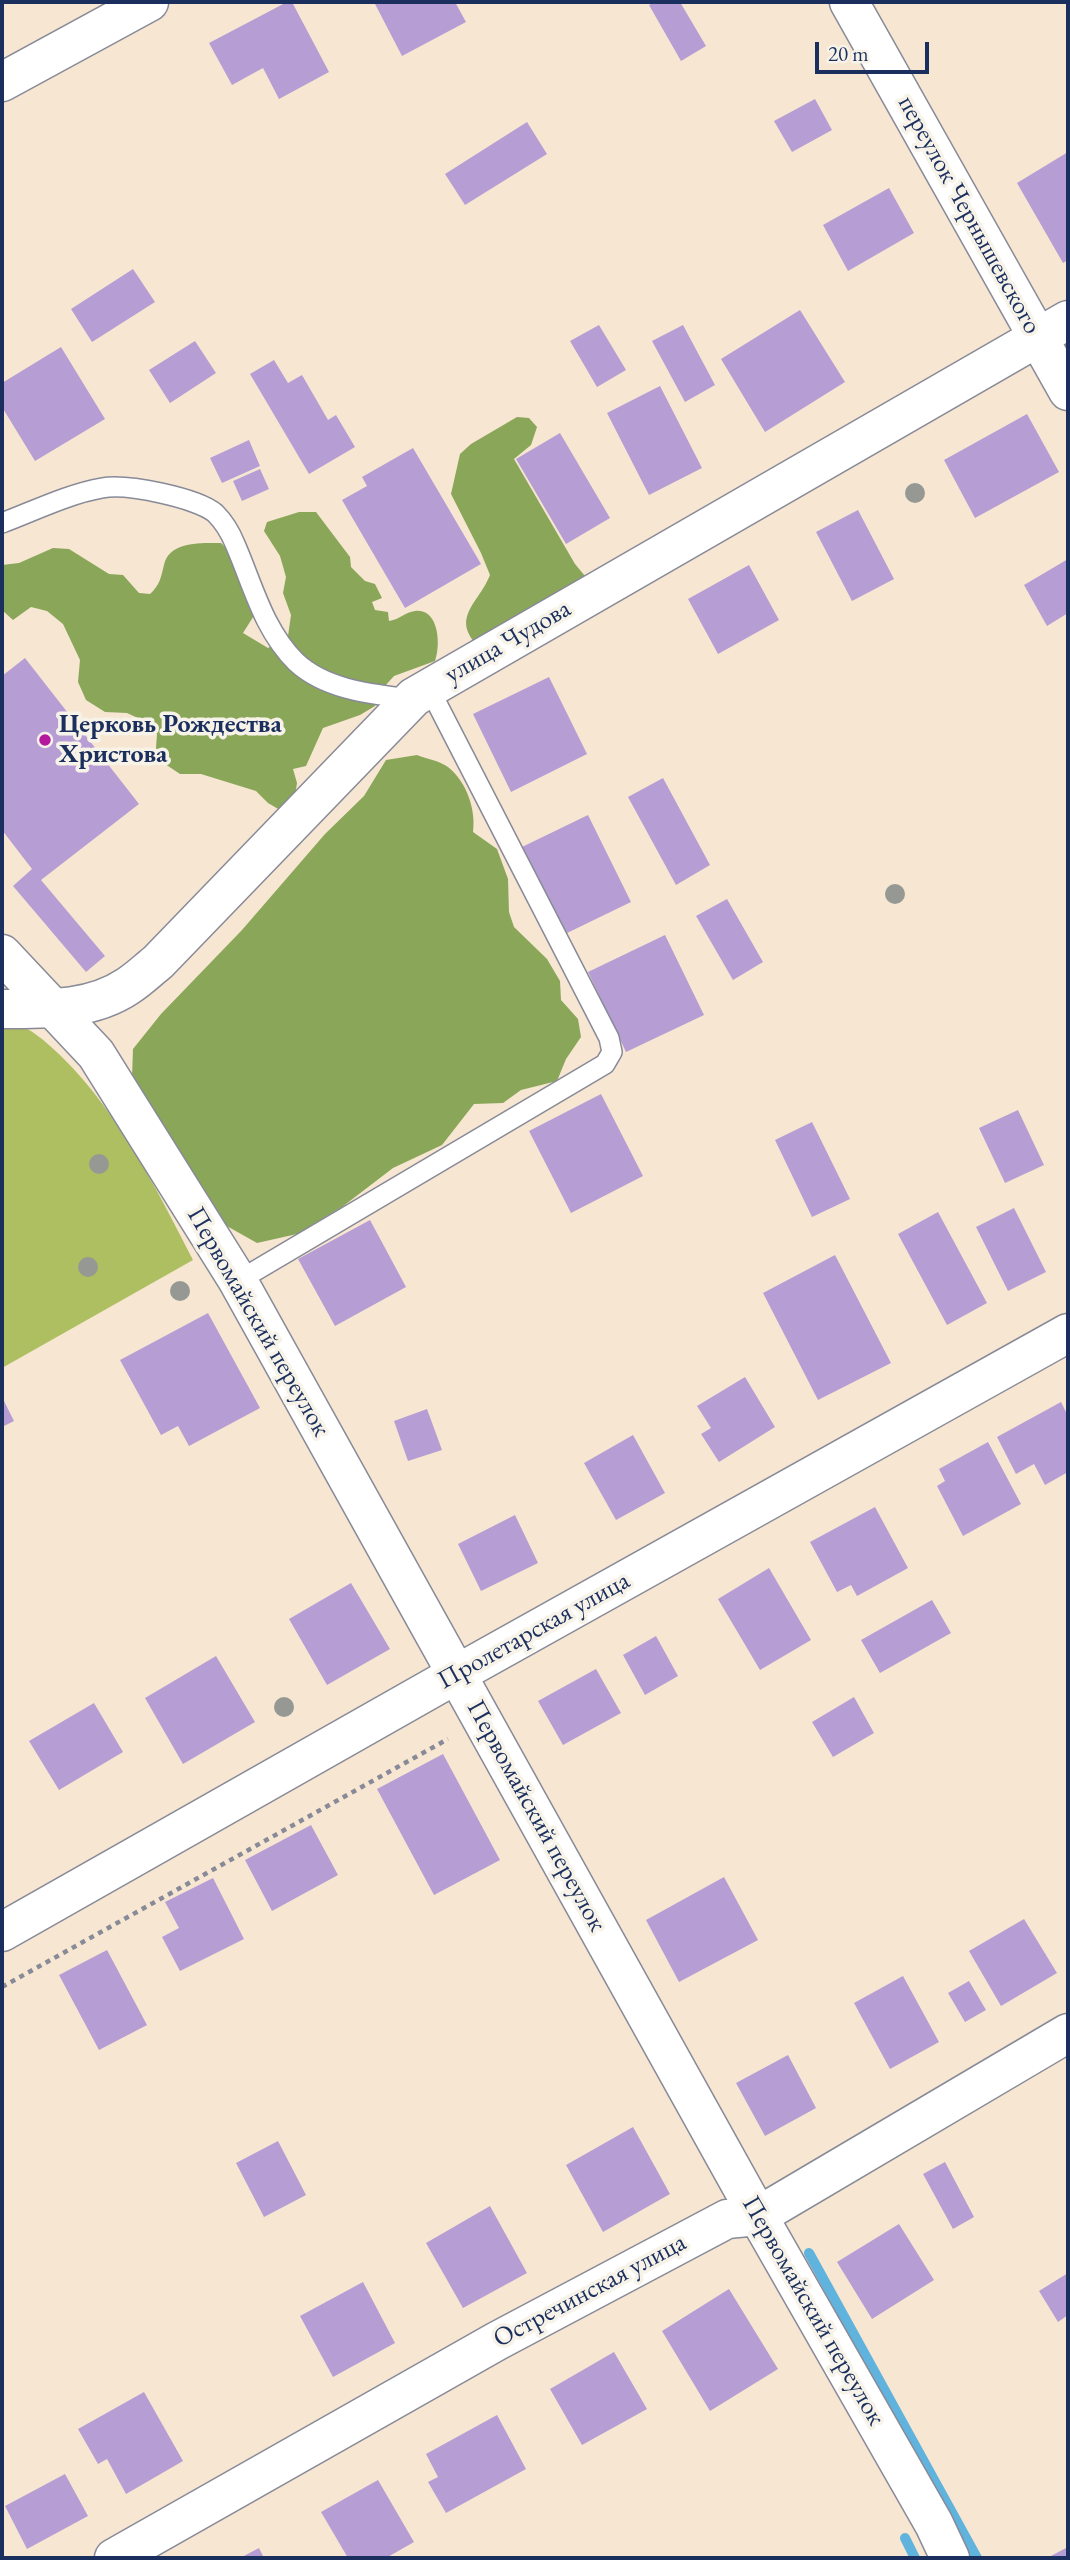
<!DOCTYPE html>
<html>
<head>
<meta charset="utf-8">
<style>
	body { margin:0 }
	#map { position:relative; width:1070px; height:2560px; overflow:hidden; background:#f6e6d2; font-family:"EB Garamond",serif }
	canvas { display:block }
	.frame { position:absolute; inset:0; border:4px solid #1b2f5e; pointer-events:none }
	.scale { position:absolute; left:815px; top:42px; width:114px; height:32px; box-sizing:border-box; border:4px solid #1b2f5e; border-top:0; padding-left:9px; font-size:21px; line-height:24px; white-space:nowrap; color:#1b2f5e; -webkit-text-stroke:5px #f7f3e8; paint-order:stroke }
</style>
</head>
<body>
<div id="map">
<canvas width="1070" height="2560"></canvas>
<div class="frame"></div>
<div class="scale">20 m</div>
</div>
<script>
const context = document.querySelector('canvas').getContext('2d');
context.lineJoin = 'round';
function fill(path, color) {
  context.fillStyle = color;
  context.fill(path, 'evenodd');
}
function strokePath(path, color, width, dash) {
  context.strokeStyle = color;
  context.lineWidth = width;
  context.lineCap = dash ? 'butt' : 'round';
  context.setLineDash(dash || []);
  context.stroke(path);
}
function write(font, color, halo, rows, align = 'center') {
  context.font = font + ' "EB Garamond",serif';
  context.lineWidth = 7;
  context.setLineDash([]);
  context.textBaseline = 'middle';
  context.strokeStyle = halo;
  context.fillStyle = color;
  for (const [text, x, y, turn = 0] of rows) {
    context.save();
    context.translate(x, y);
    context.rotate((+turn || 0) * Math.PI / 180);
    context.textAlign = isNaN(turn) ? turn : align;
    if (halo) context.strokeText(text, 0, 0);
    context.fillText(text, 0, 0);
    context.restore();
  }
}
fill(new Path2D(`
	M2 1024C7 1024 13 1023 18 1025 29 1028 41 1038 49 1045 113 1101 155 1186 193 1260L2 1368Z`), '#aebf62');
fill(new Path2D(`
	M517 417 529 418 537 427 531 445 514 459 575 564 585 576 591 577 477 645C451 617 479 603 490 575L481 553 451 494 460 454 471 444Z
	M299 512H316L350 557 351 567 365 581 375 584 382 598 372 602 375 610 388 612 389 621C398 620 406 612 415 611 439 608 441 645 435 661L394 676 384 687 375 706 360 715 323 728 306 766 293 769 297 783 294 802 280 810 268 803 256 791 201 774H180L165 764 156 748 157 734 140 719 127 713 105 712 86 700 78 682 80 660 63 624 47 611 31 607 13 620 2 610V565L19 563 53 548 69 549 109 574 123 575 139 593 150 594C160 585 161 577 164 565 169 541 202 543 221 543L232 554 255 614 243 633 268 648 288 636 291 615 283 593 286 577 280 556 264 531 267 522Z
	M417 755C427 759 440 761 448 767 467 782 476 810 473 832L497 849 508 879 509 912 514 927 547 959 560 981 561 1000 578 1019 581 1037 566 1059 557 1081 521 1090 503 1103 474 1104 442 1145 393 1168 342 1207 297 1234 257 1243 225 1225 132 1077 133 1049 161 1014 242 930 325 834 364 796 386 760Z`), '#8aa658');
strokePath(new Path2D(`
	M809 2253 977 2558
	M905 2538 915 2558`), '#60b3dc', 10);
fill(new Path2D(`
	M287 2H292L329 72 279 99 263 68 232 85 209 43Z
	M374 2H455L466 22 402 56Z
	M655 2H680L706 46 681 61 649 5Z
	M815 99 832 130 792 152 774 121Z
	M527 122 547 154 465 205 445 174Z
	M1068 152V260L1063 263 1017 183Z
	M889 188 914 233 848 271 823 225Z
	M133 269 155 302 92 342 71 309Z
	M800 310 845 382 765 432 721 359Z
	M599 325 626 370 597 387 570 341Z
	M683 325 715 385 685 402 652 341Z
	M195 341 216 373 170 403 149 370Z
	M61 347 105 419 35 461 2 407V383Z
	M274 360 288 383 302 375 328 420 336 415 355 447 309 474 250 374Z
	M660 386 702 468 649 495 607 413Z
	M1027 414 1059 472 975 518 944 460Z
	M560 433 610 518 566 544 516 459Z
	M249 440 260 466 222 483 210 458Z
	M413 448 481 564 405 608 342 500 367 486 362 477Z
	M260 469 269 489 242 501 233 481Z
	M858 510 894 579 852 601 816 532Z
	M1068 559V613L1047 626 1024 585Z
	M749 565 779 620 718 654 688 599Z
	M25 658 139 804 41 880 105 956 86 972 13 886 32 869 2 830V676Z
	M549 677 587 754 511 792 473 714Z
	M663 778 710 865 676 885 628 797Z
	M588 815 631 902 565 934 522 847Z
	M727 899 763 962 733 980 696 916Z
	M665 935 704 1015 626 1052 588 972Z
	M601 1094 643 1176 571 1213 529 1131Z
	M1018 1110 1044 1165 1005 1183 979 1128Z
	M812 1122 850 1199 812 1217 775 1140Z
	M1014 1208 1046 1272 1008 1291 976 1227Z
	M938 1212 987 1303 947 1325 898 1234Z
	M370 1220 406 1287 335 1326 298 1259Z
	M835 1255 891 1363 818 1400 763 1293Z
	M208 1313 260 1408 189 1446 178 1426 161 1435 120 1360Z
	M745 1377 775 1427 719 1462 701 1434 711 1428 697 1406Z
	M2 1397 14 1421 2 1427Z
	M1061 1402 1068 1416V1472L1045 1485 1034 1464 1016 1474 997 1437Z
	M427 1409 442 1450 408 1461 394 1421Z
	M633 1435 665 1493 616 1520 584 1463Z
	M988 1442 1021 1504 963 1536 937 1486 945 1481 939 1469Z
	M875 1507 908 1568 857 1596 851 1585 837 1592 810 1542Z
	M515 1515 538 1563 481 1591 458 1544Z
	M769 1568 811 1640 760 1670 718 1599Z
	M351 1583 390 1649 327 1685 289 1619Z
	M932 1600 951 1633 880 1673 861 1640Z
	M656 1636 678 1676 645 1695 623 1655Z
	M216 1656 255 1722 183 1764 145 1698Z
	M596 1669 621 1713 563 1745 538 1701Z
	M854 1697 874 1733 833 1757 812 1722Z
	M94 1703 123 1752 59 1790 29 1741Z
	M443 1754 500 1860 434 1895 377 1789Z
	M311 1825 338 1875 272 1911 245 1860Z
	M724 1877 758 1940 679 1982 646 1920Z
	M213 1878 244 1939 180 1971 162 1937 179 1928 165 1902Z
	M1024 1919 1057 1973 1001 2006 969 1951Z
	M107 1950 147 2025 99 2050 59 1975Z
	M903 1976 939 2042 890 2069 854 2003Z
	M969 1981 986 2010 965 2022 948 1993Z
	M788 2055 816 2108 765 2136 736 2083Z
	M633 2127 670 2194 603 2232 566 2165Z
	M278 2141 306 2195 264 2217 236 2163Z
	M945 2162 974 2217 953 2229 923 2174Z
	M490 2206 527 2273 463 2308 426 2243Z
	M899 2224 934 2280 872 2319 837 2262Z
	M1068 2273V2315L1058 2322 1039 2291Z
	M363 2282 395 2343 333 2377 300 2316Z
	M729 2289 778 2369 710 2411 662 2331Z
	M614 2352 647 2409 582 2445 550 2389Z
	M144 2392 183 2461 126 2494 107 2459 98 2464 78 2429Z
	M497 2415 526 2469 446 2513 428 2482 438 2477 426 2454Z
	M65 2474 88 2516 27 2549 5 2506Z
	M378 2480 414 2542 386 2558H348L321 2512Z
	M1068 2547V2558H1047Z
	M259 2548 264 2558H240Z`), '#b69ed4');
const service = new Path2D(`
	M2 523C34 511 68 494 102 488 126 483 197 498 215 513 223 521 231 534 235 544 253 585 263 629 296 662 326 690 372 694 411 699
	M238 1281 605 1064 612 1052 609 1038 429 688`);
const minor = new Path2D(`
	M849 2 1068 391
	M2 82 149 2
	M2 954 96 1054 238 1281 758 2216 934 2524 950 2558
	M114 2558 497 2341 727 2219 758 2216 1068 2033`);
const tertiary = new Path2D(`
	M2 1009C45 1009 91 1011 128 986 139 979 148 970 158 962L414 697 1068 320
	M2 1932 457 1674 1068 1333`);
strokePath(service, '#888a98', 22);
strokePath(minor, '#888a98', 41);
strokePath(tertiary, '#888a98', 41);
strokePath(new Path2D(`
	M2 1987 448 1739`), '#888a98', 4.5, [5, 5]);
strokePath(service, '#fff', 19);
strokePath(minor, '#fff', 38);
strokePath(tertiary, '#fff', 38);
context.fillStyle = '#969993';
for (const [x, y] of [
	[915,493],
	[895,894],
	[99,1164],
	[88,1267],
	[180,1291],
	[284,1707]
]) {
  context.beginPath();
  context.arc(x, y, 10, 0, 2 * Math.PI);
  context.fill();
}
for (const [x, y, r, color] of [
	[45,740,7,"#b5179e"]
]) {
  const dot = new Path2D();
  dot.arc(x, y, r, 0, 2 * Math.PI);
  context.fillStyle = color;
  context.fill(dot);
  strokePath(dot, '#f7f3e8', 2.5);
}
write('26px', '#1b2f5e', '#f7f3e8', [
	["переулок Чернышевского",969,215,61],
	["улица Чудова",508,642,-30],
	["Первомайский переулок",258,1322,60],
	["Пролетарская улица",534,1631,-29],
	["Первомайский переулок",536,1816,61],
	["Остречинская улица",590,2291,-28],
	["Первомайский переулок",813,2311,60]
]);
write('bold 26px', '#1b2f5e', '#f7f3e8', [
	["Церковь Рождества",59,725],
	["Христова",59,755]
], 'left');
</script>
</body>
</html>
